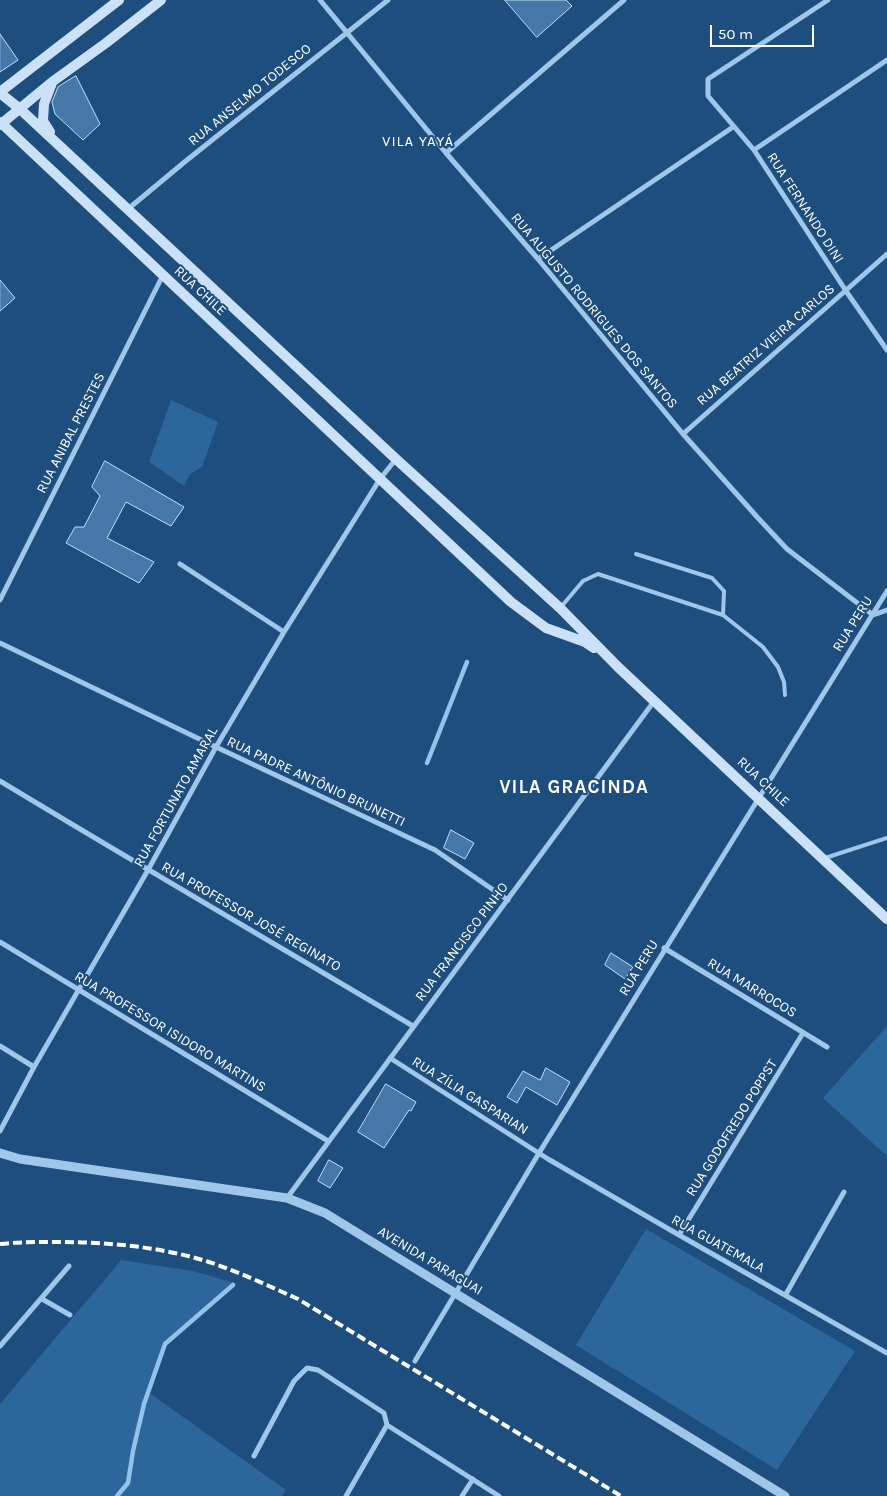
<!DOCTYPE html>
<html>
<head>
<meta charset="utf-8">
<style>
	body { margin:0 }
	#map { position:relative; width:887px; height:1496px; overflow:hidden; background:#1d4e7e; font-family:Karla,sans-serif }
	canvas { display:block }
	.scale { position:absolute; left:710px; top:25px; width:104px; height:22px; box-sizing:border-box; border:2px solid #fff; border-top:0; padding-left:6px; font-size:15px; line-height:18px; white-space:nowrap; color:#fff; -webkit-text-stroke:4px #1d4e7e; paint-order:stroke }
</style>
</head>
<body>
<div id="map">
<canvas width="887" height="1496"></canvas>
<div class="scale">50 m</div>
</div>
<script>
const context = document.querySelector('canvas').getContext('2d');
context.lineJoin = 'round';
function fill(path, color) {
  context.fillStyle = color;
  context.fill(path, 'evenodd');
}
function strokePath(path, color, width, dash) {
  context.strokeStyle = color;
  context.lineWidth = width;
  context.lineCap = dash ? 'butt' : 'round';
  context.setLineDash(dash || []);
  context.stroke(path);
}
function write(font, color, halo, rows, align = 'center') {
  context.font = font + ' Karla,sans-serif';
  context.lineWidth = 4;
  context.setLineDash([]);
  context.textBaseline = 'middle';
  context.strokeStyle = halo;
  context.fillStyle = color;
  for (const [text, x, y, turn = 0] of rows) {
    context.save();
    context.translate(x, y);
    context.rotate((+turn || 0) * Math.PI / 180);
    context.textAlign = isNaN(turn) ? turn : align;
    if (halo) context.strokeText(text, 0, 0);
    context.fillText(text, 0, 0);
    context.restore();
  }
}
fill(new Path2D(`
	M171 400 218 422 202 467 190 474 184 486 149 462Z
	M887 1026V1156L823 1098Z
	M646 1229 855 1351 777 1470 576 1345Z
	M121 1260 193 1271 234 1283 165 1344 148 1392 286 1490 282 1496H0V1404Z`), '#2c669b');
strokePath(new Path2D(`
	M427 763 467 662
	M117 1496 128 1483 133 1451 144 1404 165 1344 233 1285`), '#93c2ea', 4.5);
const building = new Path2D(`
	M505 0H566L572 6 537 37Z
	M0 34 18 60 0 72Z
	M76 76 100 124 83 140 55 114 52 102 58 87Z
	M0 280 15 298 0 311Z
	M105 461 184 507 171 526 126 502 107 538 154 562 139 583 66 543 75 527H84L100 496 92 487Z
	M451 830 474 843 465 859 444 848Z
	M611 953 633 967 625 979 605 965Z
	M546 1068 570 1082 557 1105 526 1087 517 1103 507 1097 523 1071 540 1080Z
	M386 1084 416 1102 411 1111 409 1110 384 1148 358 1132Z
	M329 1160 343 1168 330 1188 318 1181Z`);
fill(building, '#4578a8');
strokePath(building, '#c4def6', 1);
strokePath(new Path2D(`
	M636 554 712 578 724 591 723 615
	M561 607 583 581 598 574 723 615 763 647 778 667 784 682 785 695
	M825 858 887 838`), '#a0c6e9', 4);
strokePath(new Path2D(`
	M320 0 446 153 538 259 683 434 758 518 787 549 873 615 887 610
	M828 0 708 79V96L754 150 846 291 887 350
	M754 150 887 60
	M446 153 624 0
	M128 209 187 160 388 0
	M538 259 733 127
	M683 434 887 254
	M180 564 284 632
	M0 600 163 275
	M0 643 216 747 435 850 508 900
	M0 781C137 864 275 944 413 1026
	M0 942 328 1141
	M664 948 827 1047
	M0 1046 34 1067
	M390 1058 548 1159 679 1235 887 1353
	M0 1131 34 1067 148 870 216 747 284 632 380 479 396 459
	M287 1198 655 700
	M679 1235 803 1033
	M786 1294 844 1192
	M42 1299 70 1315
	M0 1346 69 1266
	M415 1361 539 1153 887 591
	M387 1425 499 1496
	M254 1456 294 1381 307 1368 318 1370 384 1413 387 1425 346 1496
	M462 1496 473 1479`), '#a0c6e9', 5);
strokePath(new Path2D(`
	M0 1153 20 1159 287 1198 325 1213 785 1496`), '#a0c6e9', 9);
strokePath(new Path2D(`
	M0 92 119 0
	M0 93 20 109 396 459 560 608 618 667 887 919
	M0 122 511 602 546 628 585 642 594 648
	M0 125 52 82 106 43 161 0
	M50 132 43 121 44 104 52 83`), '#cbe1f7', 10);
strokePath(new Path2D(`
	M0 1244C18 1242 36 1242 54 1242 106 1242 158 1246 209 1262 239 1272 269 1286 298 1299L621 1496`), '#fff', 4, [9, 4]);
write('14px', '#fff', '#1d4e7e', [
	["RUA ANSELMO TODESCO",250,95,-39],
	["RUA FERNANDO DINI",805,208,57],
	["RUA CHILE",200,291,43],
	["RUA AUGUSTO RODRIGUES DOS SANTOS",594,311,50],
	["RUA BEATRIZ VIEIRA CARLOS",766,345,-41],
	["RUA ANIBAL PRESTES",71,433,-63],
	["RUA PERU",853,624,-58],
	["RUA PADRE ANTÔNIO BRUNETTI",316,782,25],
	["RUA CHILE",763,782,43],
	["RUA FORTUNATO AMARAL",176,797,-61],
	["RUA PROFESSOR JOSÉ REGINATO",251,917,30],
	["RUA FRANCISCO PINHO",462,942,-53],
	["RUA PERU",639,968,-59],
	["RUA MARROCOS",752,988,31],
	["RUA PROFESSOR ISIDORO MARTINS",170,1032,31],
	["RUA ZÍLIA GASPARIAN",470,1096,32],
	["RUA GODOFREDO POPPST",732,1128,-58],
	["RUA GUATEMALA",718,1244,29],
	["AVENIDA PARAGUAI",430,1261,31]
]);
context.letterSpacing = '1px';
write('15px', '#fff', '#1d4e7e', [
	["VILA YAYÁ",418,142]
]);
context.letterSpacing = '0px';
context.letterSpacing = '1px';
write('bold 19px', '#fff', '#1d4e7e', [
	["VILA GRACINDA",574,788]
]);
context.letterSpacing = '0px';
</script>
</body>
</html>
